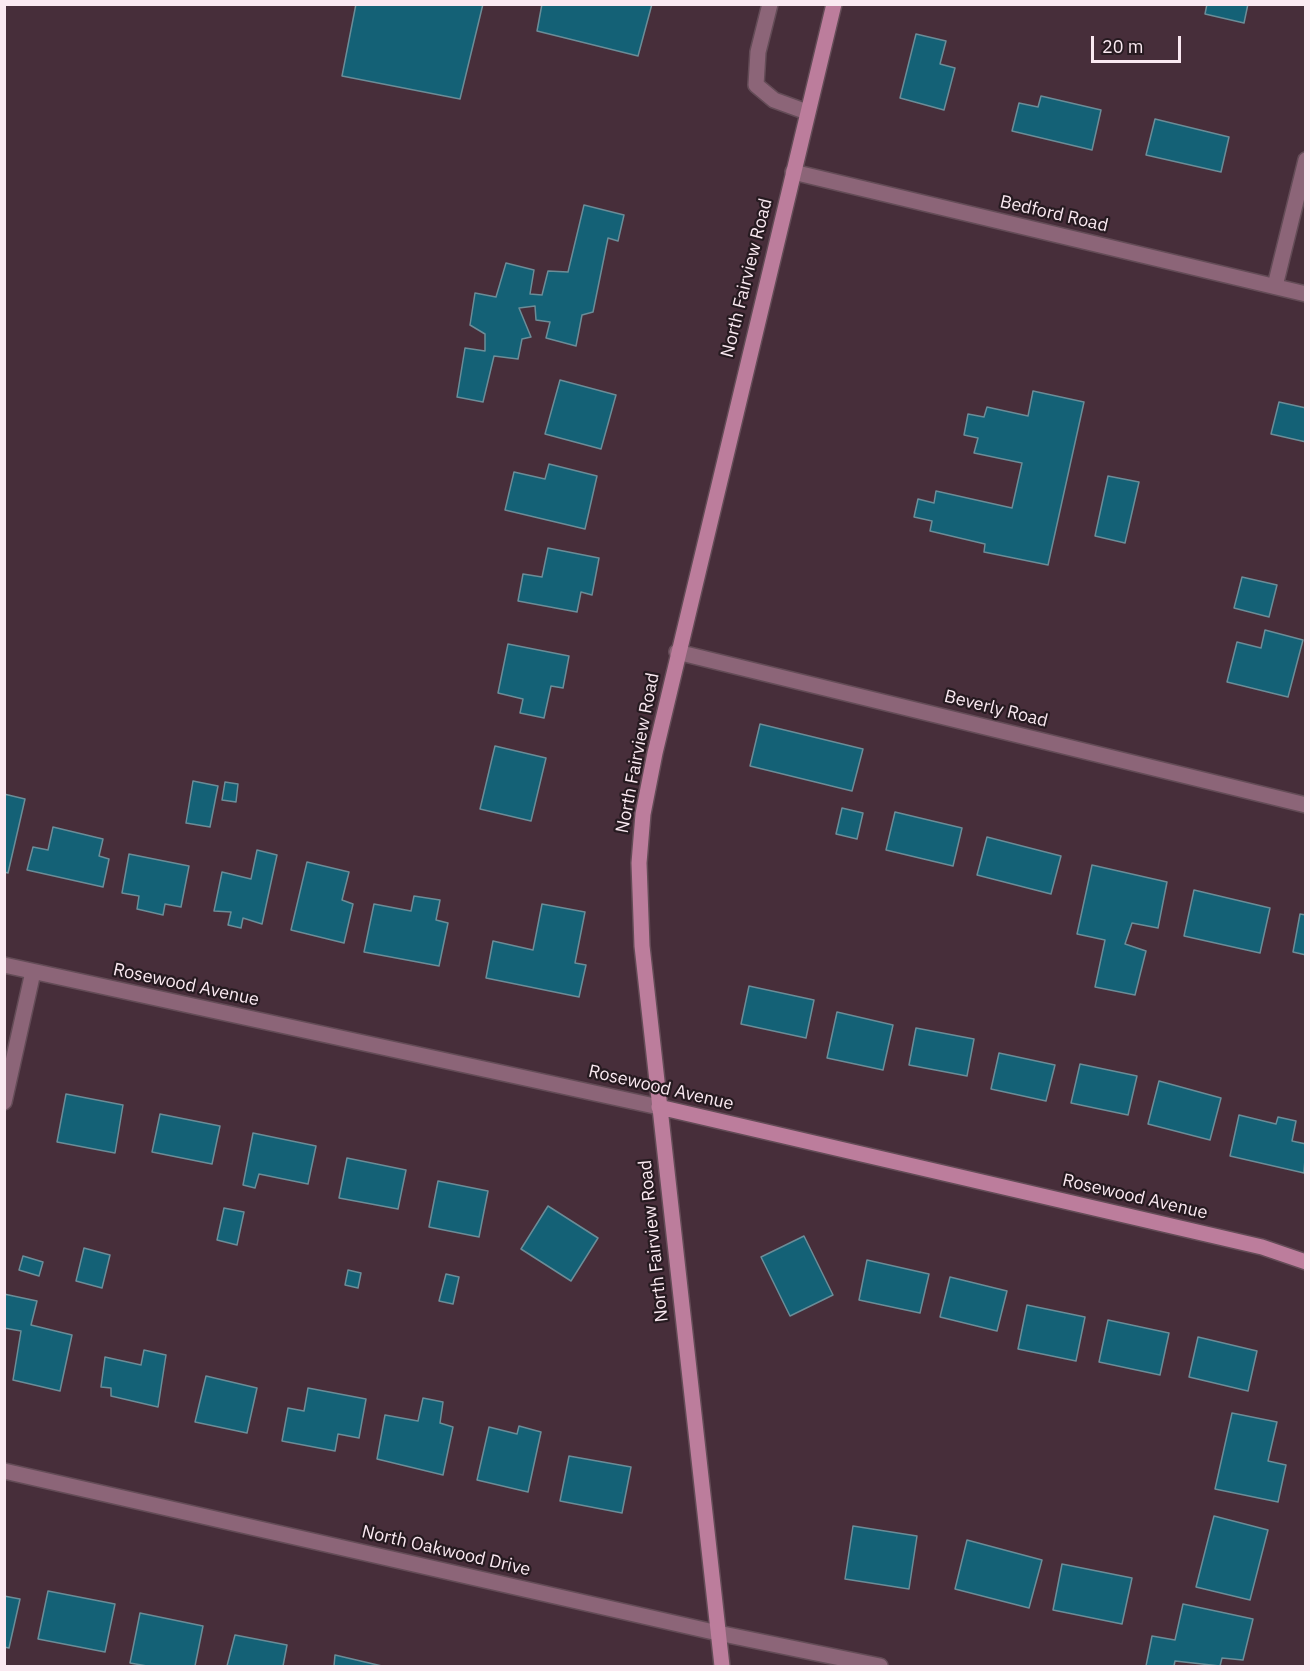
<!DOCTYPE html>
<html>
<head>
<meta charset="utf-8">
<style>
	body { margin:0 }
	#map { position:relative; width:1310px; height:1671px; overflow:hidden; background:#472e3a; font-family:"IBM Plex Sans",sans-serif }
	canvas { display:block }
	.frame { position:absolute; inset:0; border:6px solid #fae9f1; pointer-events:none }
	.scale { position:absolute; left:1091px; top:36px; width:90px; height:27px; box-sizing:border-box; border:3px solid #fae9f1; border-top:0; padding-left:8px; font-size:18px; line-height:21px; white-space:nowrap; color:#fae9f1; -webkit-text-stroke:4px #261a20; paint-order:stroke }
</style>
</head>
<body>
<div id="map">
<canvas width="1310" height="1671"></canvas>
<div class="frame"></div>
<div class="scale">20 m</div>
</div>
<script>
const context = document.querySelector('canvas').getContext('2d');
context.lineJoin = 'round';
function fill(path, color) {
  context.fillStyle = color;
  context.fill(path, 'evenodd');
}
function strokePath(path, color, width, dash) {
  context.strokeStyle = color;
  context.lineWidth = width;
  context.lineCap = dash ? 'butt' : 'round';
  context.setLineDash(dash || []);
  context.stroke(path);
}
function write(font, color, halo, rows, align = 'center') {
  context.font = font + ' "IBM Plex Sans",sans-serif';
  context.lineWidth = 4.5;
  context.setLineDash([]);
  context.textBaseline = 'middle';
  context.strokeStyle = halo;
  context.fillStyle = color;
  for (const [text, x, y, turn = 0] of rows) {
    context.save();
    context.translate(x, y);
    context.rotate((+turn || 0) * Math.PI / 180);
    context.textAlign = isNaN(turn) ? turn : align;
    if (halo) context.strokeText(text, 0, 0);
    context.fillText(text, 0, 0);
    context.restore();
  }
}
const building = new Path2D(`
	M356 4H483L460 99 342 76Z
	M542 4H652L638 56 537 31Z
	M1207 4H1248L1244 23 1205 14Z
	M916 34 946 41 940 64 955 68 944 110 900 98Z
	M1041 96 1101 110 1092 150 1012 131 1019 103 1038 107Z
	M1155 119 1229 137 1221 172 1146 155Z
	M584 205 624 215 618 241 608 238 593 312 582 315 576 346 546 338 550 322 536 320 535 306 519 308 531 337 522 339 518 359 494 356 483 402 457 397 465 348 485 351V334L470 325 475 293 496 297 506 263 534 270 530 294 542 295 548 271 568 272Z
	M560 380 616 395 601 449 545 434Z
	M1033 391 1084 402 1048 565 984 552 985 544 930 531 932 521 914 517 918 499 934 503 936 491 1012 508 1022 463 974 453 978 438 964 435 968 414 984 417 987 407 1028 416Z
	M1279 402 1306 408V442L1271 434Z
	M549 464 597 476 585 529 505 510 514 472 545 479Z
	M1108 476 1139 482 1125 543 1095 536Z
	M548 548 599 558 592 595 581 592 577 612 518 601 523 574 542 577Z
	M1242 577 1277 585 1269 617 1234 608Z
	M1265 630 1303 640 1288 697 1227 682 1237 642 1261 648Z
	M508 644 569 656 563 688 551 686 544 718 520 713 523 699 498 693Z
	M760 724 863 749 852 791 750 766Z
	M495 746 546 758 531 821 480 809Z
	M193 781 218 786 210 827 186 823Z
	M225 782 238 784 236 802 222 800Z
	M4 794 25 799 8 873 4 872Z
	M842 808 863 813 857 839 836 834Z
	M895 812 962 828 953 866 886 850Z
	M53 827 103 839 99 856 109 859 103 887 27 870 33 847 48 850Z
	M987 837 1061 856 1051 894 977 875Z
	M257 850 277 855 262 924 243 918 241 928 228 925 231 912 214 911 222 872 251 879Z
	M129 854 189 866 181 907 165 904 163 915 137 909 139 896 122 893Z
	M307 862 349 872 342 900 353 904 344 943 291 930Z
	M1092 865 1167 882 1158 928 1132 923 1125 944 1146 951 1135 995 1095 987 1105 940 1077 934Z
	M1194 890 1270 908 1260 953 1184 936Z
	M414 896 440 900 436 920 448 923 439 966 364 952 374 904 411 911Z
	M542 904 585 912 575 963 586 965 579 997 486 978 493 941 533 950Z
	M1300 914 1306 915V955L1293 952Z
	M749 986 814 1000 806 1038 741 1024Z
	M837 1012 893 1025 883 1070 827 1058Z
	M916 1028 974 1039 967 1076 909 1065Z
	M999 1053 1055 1065 1046 1101 991 1089Z
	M1080 1064 1137 1076 1128 1115 1071 1103Z
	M1159 1081 1221 1098 1210 1140 1148 1124Z
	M66 1094 123 1105 115 1153 57 1142Z
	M160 1114 220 1126 212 1164 152 1152Z
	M1239 1115 1276 1124 1278 1117 1296 1121 1292 1141 1306 1144 1304 1173 1230 1156Z
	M253 1133 316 1146 308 1184 259 1174 255 1188 243 1185Z
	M347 1158 406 1170 398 1209 339 1198Z
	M438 1181 488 1191 479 1237 429 1227Z
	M548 1206 598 1238 571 1281 521 1249Z
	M224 1208 244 1212 237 1245 217 1240Z
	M804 1236 833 1295 790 1316 761 1257Z
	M84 1248 110 1255 102 1288 76 1281Z
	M23 1256 43 1262 39 1276 19 1270Z
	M867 1260 929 1274 920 1313 859 1300Z
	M348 1270 361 1273 358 1288 345 1285Z
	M446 1274 459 1277 453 1304 439 1301Z
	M950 1277 1007 1291 997 1331 940 1317Z
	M4 1294 37 1301 31 1325 72 1335 60 1391 13 1380 21 1331 4 1328Z
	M1027 1305 1085 1317 1076 1361 1018 1349Z
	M1108 1320 1169 1333 1160 1375 1099 1362Z
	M1198 1337 1257 1351 1248 1391 1189 1377Z
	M144 1350 166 1355 158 1407 111 1396V1388L101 1387 105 1357 141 1365Z
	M206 1376 257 1388 247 1433 195 1422Z
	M308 1388 366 1399 359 1438 338 1434 335 1451 282 1441 288 1408 304 1411Z
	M423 1398 443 1402 440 1423 453 1427 443 1475 377 1459 385 1415 418 1421Z
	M1232 1413 1277 1422 1268 1461 1286 1465 1278 1502 1215 1489Z
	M519 1426 541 1432 528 1492 477 1480 489 1427 517 1434Z
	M569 1456 631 1467 622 1513 560 1501Z
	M1214 1516 1268 1530 1250 1600 1196 1587Z
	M853 1526 917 1536 909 1589 845 1579Z
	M967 1540 1042 1560 1029 1608 955 1589Z
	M1062 1564 1132 1578 1122 1624 1053 1610Z
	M48 1591 115 1604 105 1652 38 1639Z
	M4 1596 20 1599 9 1648 4 1647Z
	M1183 1604 1253 1619 1243 1660 1222 1658 1220 1666 1175 1661 1174 1666H1146L1152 1636 1175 1640Z
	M140 1613 203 1626 195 1666H147L130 1663Z
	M235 1635 287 1645 283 1666H227Z
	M335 1655 382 1666H334Z`);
fill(building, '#146176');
strokePath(building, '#6b8d98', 1.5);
const lane = new Path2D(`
	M770 4 758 52 756 85 774 100 807 112`);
const street = new Path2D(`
	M793 172 1306 294
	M1275 286 1306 160
	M677 652 1306 805
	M4 965 659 1107
	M4 1102 33 972
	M4 1471 718 1633 880 1666`);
const secondary = new Path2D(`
	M659 1107 1262 1247 1306 1262
	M722 1666 642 946 639 863 643 814 655 753 834 4`);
strokePath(lane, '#644c57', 18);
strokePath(street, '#644c57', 18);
strokePath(secondary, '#644c57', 18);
strokePath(lane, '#8c6578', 15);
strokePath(street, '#8c6578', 15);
strokePath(secondary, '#bc7d9c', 15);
write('18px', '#fae9f1', '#261a20', [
	["Bedford Road",1054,214,13],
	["North Fairview Road",747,278,-76],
	["Beverly Road",996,709,14],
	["North Fairview Road",638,753,-79],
	["Rosewood Avenue",186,985,12],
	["Rosewood Avenue",661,1088,13],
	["Rosewood Avenue",1135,1197,13],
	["North Fairview Road",654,1241,-96],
	["North Oakwood Drive",446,1551,13]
]);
</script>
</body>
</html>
